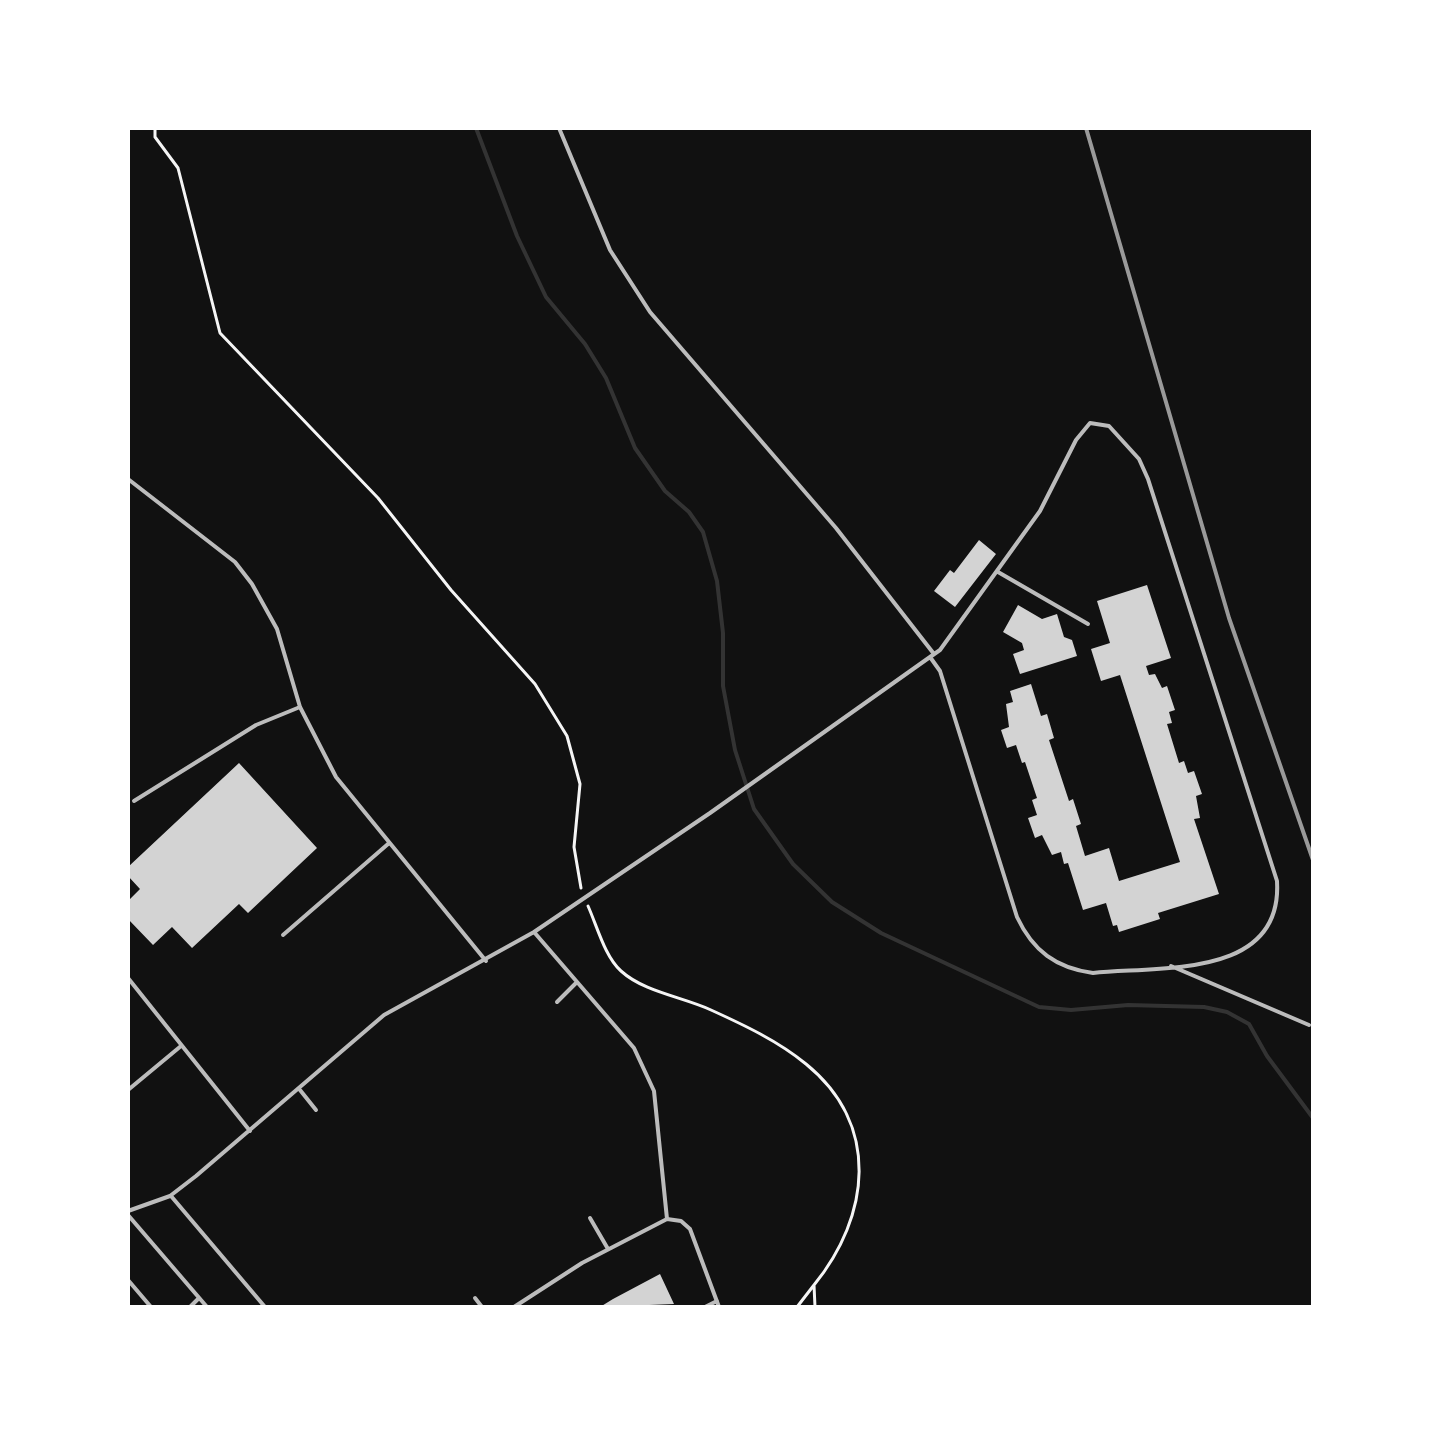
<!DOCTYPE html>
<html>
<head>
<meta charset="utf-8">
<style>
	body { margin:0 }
	#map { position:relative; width:1441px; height:1435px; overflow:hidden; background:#111; font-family:"Nunito Sans",sans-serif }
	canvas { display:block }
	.frame { position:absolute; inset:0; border:130px solid #fff; pointer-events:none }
</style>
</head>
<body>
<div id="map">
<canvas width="1441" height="1435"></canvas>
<div class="frame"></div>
</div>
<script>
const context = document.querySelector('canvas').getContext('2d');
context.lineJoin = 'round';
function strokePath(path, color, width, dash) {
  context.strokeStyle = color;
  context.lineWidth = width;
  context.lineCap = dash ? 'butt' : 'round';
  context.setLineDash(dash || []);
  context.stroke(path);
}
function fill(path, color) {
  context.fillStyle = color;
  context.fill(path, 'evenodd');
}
strokePath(new Path2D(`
	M476 128 517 236 546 297 585 344 606 378 635 448 665 491 689 512 703 532 717 581 723 633V686L735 750 754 809 793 864 832 902 881 933 1039 1007 1071 1010 1128 1005 1204 1007 1227 1012 1249 1024 1267 1056 1313 1118`), '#333', 4);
fill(new Path2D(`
	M979 540 996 554 955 607 934 591 950 570 954 573Z
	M1147 585 1171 658 1146 666 1149 675 1155 674 1162 688 1167 686 1175 710 1169 712 1172 723 1167 724 1179 763 1184 761 1188 773 1194 771 1202 794 1196 796 1200 818 1194 819 1219 894 1158 913 1160 919 1119 932 1117 925 1113 926 1106 903 1083 910 1068 863 1064 864 1061 852 1052 855 1042 835 1035 838 1028 818 1037 815 1032 800 1037 798 1025 762 1022 763 1016 745 1007 748 1001 730 1009 727 1006 704 1013 702 1010 691 1031 684 1041 716 1047 714 1054 738 1049 740 1069 801 1073 799 1081 824 1076 826 1085 856 1109 848 1119 881 1180 862 1120 675 1101 681 1091 649 1110 643 1097 601Z
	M1018 605 1042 619 1057 614 1064 637 1072 640 1077 656 1020 674 1013 654 1024 650 1022 643 1003 632Z
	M239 763 317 848 248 913 239 904 192 948 172 927 153 945 128 919V901L140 889 128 876V867Z
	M660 1274 674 1304 600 1307 613 1299Z`), '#d3d3d3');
strokePath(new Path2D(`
	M155 128V137L178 168 220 333 378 498 451 590 535 684 567 736 580 784 574 847 581 888
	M588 906C597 926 605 957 621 971 644 992 683 997 711 1010 744 1025 778 1041 806 1064 881 1125 870 1216 814 1285L815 1307
	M797 1307 814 1285`), '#f5f5f5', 3);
strokePath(new Path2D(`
	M559 128 610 250 650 312 836 528 934 654
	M128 479 235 562 252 584 277 629 300 707 336 777 486 961
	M998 572 1088 624
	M134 801 256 725 300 707
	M283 935 388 844
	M1171 966 1309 1025
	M128 978 250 1131
	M557 1002 577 982
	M128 1090 181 1046
	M300 1090 316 1110
	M171 1196 265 1307
	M128 1211 170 1196 196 1176 384 1015 534 932 710 813 930 657 940 650 1040 511 1076 440 1090 423 1109 426 1139 459 1148 479 1277 881C1283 979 1161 966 1093 973 1056 968 1033 951 1017 917L940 671 930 657
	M128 1215 207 1307
	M590 1218 608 1249
	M667 1219 681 1221 690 1229 719 1307
	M128 1280 151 1307
	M475 1298 482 1307
	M190 1307 199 1298
	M514 1307 582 1263 667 1219 654 1091 634 1048 534 932
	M705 1307 717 1301`), '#bcbcbc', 4);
strokePath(new Path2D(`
	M1086 128 1229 618 1313 860`), '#9a9a9a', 4);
</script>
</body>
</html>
